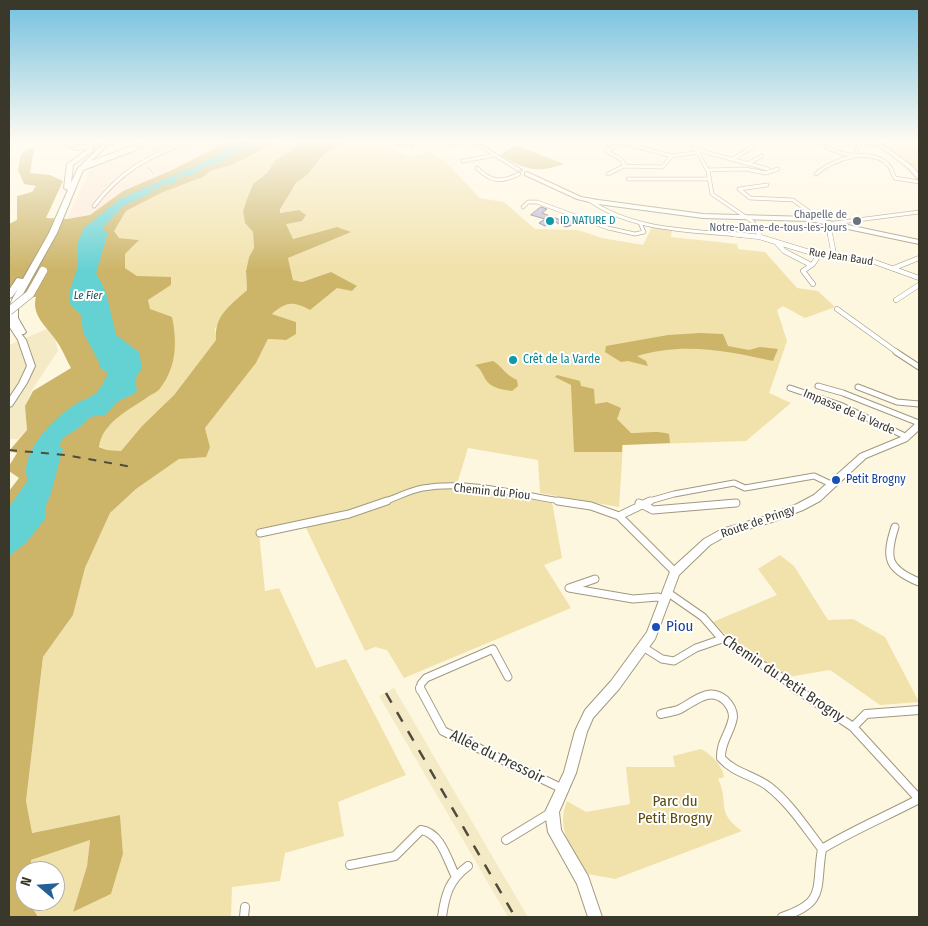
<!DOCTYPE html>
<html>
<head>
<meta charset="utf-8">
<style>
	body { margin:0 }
	#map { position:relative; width:928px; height:926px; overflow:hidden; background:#fef7e0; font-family:"Fira Sans Condensed",sans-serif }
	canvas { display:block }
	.frame { position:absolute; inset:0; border:10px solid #3a372b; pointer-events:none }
	.north { position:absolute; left:15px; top:861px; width:50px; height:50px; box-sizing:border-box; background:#fff; border:1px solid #b0afaa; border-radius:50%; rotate:288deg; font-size:14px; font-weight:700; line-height:20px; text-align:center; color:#3a372b }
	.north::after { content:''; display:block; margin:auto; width:18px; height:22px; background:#245f96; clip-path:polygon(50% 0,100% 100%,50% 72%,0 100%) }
</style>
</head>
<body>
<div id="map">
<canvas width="928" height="926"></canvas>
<div class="frame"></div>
<div class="north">N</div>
</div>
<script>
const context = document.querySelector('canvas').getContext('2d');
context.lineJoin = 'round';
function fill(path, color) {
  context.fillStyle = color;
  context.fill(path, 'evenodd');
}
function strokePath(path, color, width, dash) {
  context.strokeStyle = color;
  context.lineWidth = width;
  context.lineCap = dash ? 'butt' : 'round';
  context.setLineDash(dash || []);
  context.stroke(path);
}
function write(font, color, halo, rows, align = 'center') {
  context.font = font + ' "Fira Sans Condensed",sans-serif';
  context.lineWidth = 4;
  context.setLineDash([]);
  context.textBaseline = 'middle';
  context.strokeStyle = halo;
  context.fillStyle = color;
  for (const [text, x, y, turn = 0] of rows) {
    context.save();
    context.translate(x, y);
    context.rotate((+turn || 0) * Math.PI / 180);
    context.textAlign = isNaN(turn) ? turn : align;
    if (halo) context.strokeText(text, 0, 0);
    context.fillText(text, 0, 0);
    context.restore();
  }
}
fill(new Path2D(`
	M47 329 55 339 58 351 32 390 25 406 27 430 18 439H9V345Z
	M394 688 495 861 528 917H508L379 696Z`), '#f5eac6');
fill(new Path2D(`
	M149 142H227L172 170 123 191 90 215 67 219 92 166 111 157 136 150Z`), '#fde9d9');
fill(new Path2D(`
	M279 142H300L291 150 275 161 267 173 253 184 247 199 243 211 245 223 253 232 254 249 249 257 246 271 247 290 215 328 216 340 174 395 142 426 121 451 107 450 99 446C102 419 140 402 161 388L148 300 171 285 137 276 125 268V254L138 240 119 238 113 232 126 211 161 193 203 177 210 171 231 165Z
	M345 142H373L411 157 427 151 444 160 480 198 504 202 535 229 578 230 602 238 643 245 652 227 672 229 671 237 737 244 738 249 765 252 797 288 818 291 835 307 805 318 783 306 777 310 787 341 769 393 791 403 746 441 623 445 619 507 540 493 538 460 468 448 457 484 552 502 562 558 544 565 571 608 404 678 387 650 375 647 365 651 305 526 259 534 265 591 279 588 316 668 346 659 406 775 338 802 344 836 285 853 280 881 232 887 231 917H38L32 907 31 901H55V871H31V860L90 840 87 866 73 912 111 894 123 854 120 815 31 833 26 801 43 657 73 615 85 568 110 513 136 489 179 459 210 447 205 428 256 363 268 339 286 340 296 322 272 314 283 304 326 296 337 287 352 291 357 287 331 272 302 282 293 280 288 258 337 227 293 239 285 224 299 210 279 213 296 183 307 175 323 155Z
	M879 142 919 144V170Z
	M780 555 794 566 828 620 853 619 885 637 919 702 880 705 830 670 788 677 731 640 713 622 777 595 758 569Z
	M701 749C711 754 723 766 724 777L718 779C730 802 714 811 742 831L615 879 588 874C573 851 555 830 567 801L586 812 630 804 626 767H675L673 756Z`), '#f1e1aa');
fill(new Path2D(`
	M227 142H279L231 165 210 171 203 177 161 193 126 211 114 231 119 238 139 240 125 254V268L137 276 171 277V285L148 300 150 309 172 317C177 341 177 366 161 387 159 391 153 394 149 396 131 409 102 422 99 447L107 450 121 451 142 426 174 395 216 340C214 315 230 306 247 290L246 271 249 257 254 248 253 232 245 223 243 211 247 199 253 184 267 173 275 161 291 150 300 142H345L323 155 307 175 296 183 280 210V213L299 210 306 215 302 221 286 224 293 239 337 227 351 232 288 258 293 280 302 282 331 272 357 286 352 291 337 288 310 310C294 301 286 301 272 314L296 322V334L286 340 268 339 256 363 205 428 210 447 206 457 179 459 136 489 110 513 85 568 73 615 43 657 26 801 32 833 120 815 123 854 111 894 73 912 87 866 90 840 31 860V871H25V901H31L32 907 38 917H9V491L19 478 9 471V466L17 453 9 451 27 430 25 406 33 391 71 368C66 359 62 348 55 339 46 326 31 315 36 297L9 295V224L17 220V196L32 192 36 186 24 184 18 170 21 154 28 149H34L30 173 50 175 63 181 46 218 67 219 90 215 123 191 172 170Z
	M516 145 564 164C536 174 524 169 500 155Z
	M700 333 723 334 728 346 749 350 760 347 778 349 773 361C728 351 683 342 637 356L646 361 648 366 628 361 621 362 605 352 606 346 668 335Z
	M493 361C504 368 503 373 517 380L518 386 512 391C504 390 491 388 486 380 482 374 482 370 475 365Z
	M557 375 580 381 581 386 594 389 595 404 607 402 621 408 617 419 631 433C645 433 656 430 669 434L670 443 622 445V452H574L571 385 555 377Z`), '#ccb569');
fill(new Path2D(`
	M241 142H258L242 150H236L228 158 212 166 208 165 192 175 175 178V180L180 181 178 182 156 187 162 189 152 190 150 191 153 192 122 207 104 227V231L108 232 96 273 106 292 116 335 139 352 142 368 135 379 137 392 117 402 105 415 90 417 80 427 63 438 59 446 63 448 51 493 45 508V519L26 543 9 556V507L28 480C18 454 54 417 76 404 82 400 90 398 96 393 101 389 105 379 108 373L99 367V362L83 332 81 315 69 303V293L78 266 77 244 84 228 121 198 205 162Z`), '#64d1d3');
strokePath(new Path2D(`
	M148 167 153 173`), '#64d1d3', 1);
const building = new Path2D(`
	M541 207 547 209 542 213 566 222 573 219 582 222 566 227 555 222 545 226 539 223 545 219 531 215Z`);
fill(building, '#bbb6d2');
strokePath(building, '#76718b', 1);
strokePath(new Path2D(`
	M91 150 112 142`), '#d7d1bc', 7, [7, 3]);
const streetFar4 = new Path2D(`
	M398 142 411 146
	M449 142 453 145 467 142
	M620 142 672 156
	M622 142 606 151 621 159 625 166
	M692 142 708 171 712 194 753 222 759 236
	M818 142C830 149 841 155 855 155L860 143 880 145
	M9 144 12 142
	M698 150 768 169
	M733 159 754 146
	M463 161 495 155
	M749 163 762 156
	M477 168C491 182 501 183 519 174
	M707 170 745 169 766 173 778 169
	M608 174 624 166 662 167 672 156 699 152
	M816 174C832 159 873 145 890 167 892 170 893 175 895 178L919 182
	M628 179H710
	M767 185 739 189 750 198 793 200 822 221
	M589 200C634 232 693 230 746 236
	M94 206C123 169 144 160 185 142
	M523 207 528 202H537L608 228 635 234 644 232 640 223
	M830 236 829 228 834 223 919 212`);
const streetFar3 = new Path2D(`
	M733 234 760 237 819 255 869 260 919 278
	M759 234 760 237
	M830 234 834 255
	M776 242 784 251 811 265
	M894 268 919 258
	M813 284 803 271 813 264 819 255
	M896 300 919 285
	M837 309 898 353`);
const streetFar2 = new Path2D(`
	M896 352 919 367
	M818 386 843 393 919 423
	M858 387 897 402 919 404
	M790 388 840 405 907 437
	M383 502C396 498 410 490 423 488 469 480 521 495 566 502
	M646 502 674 494 734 483 745 488 814 476 831 484`);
const streetFar1 = new Path2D(`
	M558 501 591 506 619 516 675 572
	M639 503 653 510 736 503
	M619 516 650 501
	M895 527C885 558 887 569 919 582
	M260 533 349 514 387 501
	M595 579 569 588 633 599 658 597 665 600
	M667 592 703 617 722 639 784 679 796 690
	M643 647 662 659 674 661 696 648 722 639
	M420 690 421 684 426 678 493 649 508 677`);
const street = new Path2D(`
	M420 688 443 731 563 789
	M795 688 853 727
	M661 714C667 712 674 712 680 709 694 702 709 686 725 700 730 705 733 710 733 717 731 732 720 742 721 758 734 773 753 775 768 786 790 803 805 827 822 849
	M506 840 552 812
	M350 865 395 856 421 830C441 833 447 859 455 875
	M244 917 245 907
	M442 917C445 895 449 880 468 866
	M782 917C827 902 815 889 822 849 853 830 887 816 919 799L853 727 866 714 919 710`);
const secondary = new Path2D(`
	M472 142H477L522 170 518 171Z
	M874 142H879L912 166 919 174V178H917L908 168Z
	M527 172 581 197 598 200 703 214 810 217 919 240V244L810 221 703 218 598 204 577 199 525 175V173Z
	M9 319 11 320 26 340 35 366 27 383 12 406 9 407V398L19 383 27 366 18 340 9 326Z
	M919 422V430L907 441 866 458 820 501 803 510 772 522 728 535 710 545 679 575 655 639 619 689 593 718 587 732 576 773 559 812 561 830 588 876 602 917H588L577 884 548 832 545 812 564 772 575 731 585 710 611 681 647 632 671 569 704 539 722 529 767 516 797 504 814 495 860 454 901 437 916 423Z`);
const highway = new Path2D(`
	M68 142H74L72 144C79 147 88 143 94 147L92 148 93 151 73 165 71 183 78 168 105 142H111L91 161C100 158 141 142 147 142L133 151 83 170 57 233 18 303V318L26 332 24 334H18C5 316 7 307 18 289L12 297 9 298V290L17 278 23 279 49 233 68 190 64 188 67 164 88 149 77 150 66 146Z`);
strokePath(streetFar4, '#a1997e', 4.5);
strokePath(streetFar3, '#a1997e', 5.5);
strokePath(streetFar2, '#a1997e', 7);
strokePath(streetFar1, '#a1997e', 9);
strokePath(street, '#a1997e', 10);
strokePath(secondary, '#a1997e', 2);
strokePath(highway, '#a1997e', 2);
strokePath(streetFar4, '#fff', 3);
strokePath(streetFar3, '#fff', 4.5);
strokePath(streetFar2, '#fff', 5);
strokePath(streetFar1, '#fff', 7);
strokePath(street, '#fff', 8);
fill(secondary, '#fff');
fill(highway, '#fff');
strokePath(new Path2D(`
	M9 450 66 455 132 467`), '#4f4c3f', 2, [8, 8]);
strokePath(new Path2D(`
	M386 693 515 917`), '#4f4c3f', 2.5, [11, 11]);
const highwayBridge = new Path2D(`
	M9 311 30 294 43 271`);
strokePath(highwayBridge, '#a1997e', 9, []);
strokePath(highwayBridge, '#fff', 8);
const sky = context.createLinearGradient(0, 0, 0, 271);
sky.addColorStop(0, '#73c0e0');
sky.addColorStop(0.52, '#fffbf1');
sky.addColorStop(1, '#fffbf100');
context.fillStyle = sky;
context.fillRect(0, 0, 928, 271);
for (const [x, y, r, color] of [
	[550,221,5,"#0f9aa8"],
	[857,221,5,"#6b7280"],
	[513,360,5,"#0f9aa8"],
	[836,480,5,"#1a4fb4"],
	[656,627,5,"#1a4fb4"]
]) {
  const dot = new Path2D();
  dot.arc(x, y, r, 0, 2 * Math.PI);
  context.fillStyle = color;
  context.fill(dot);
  strokePath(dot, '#fff', 2);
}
write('11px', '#5b616d', '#fff', [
	["Chapelle de",847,215],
	["Notre-Dame-de-tous-les-Jours",847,228]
], 'right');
write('11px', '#0d838f', '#fff', [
	["ID NATURE D",560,221]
], 'left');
write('11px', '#3a372b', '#fff', [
	["Rue Jean Baud",841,257,9]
]);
write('italic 11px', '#235354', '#fff', [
	["Le Fier",88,296]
]);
write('12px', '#0d838f', '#fff', [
	["Crêt de la Varde",523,360]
], 'left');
write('12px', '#3a372b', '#fff', [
	["Impasse de la Varde",849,412,23],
	["Chemin du Piou",492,492,6],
	["Route de Pringy",758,522,-19]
]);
write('12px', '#164399', '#fff', [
	["Petit Brogny",846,480]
], 'left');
write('15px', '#164399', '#fff', [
	["Piou",666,627]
], 'left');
write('15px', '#3a372b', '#fff', [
	["Chemin du Petit Brogny",783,679,34],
	["Allée du Pressoir",497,757,26]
]);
write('15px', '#5b4b0f', '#fff', [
	["Parc du",675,802],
	["Petit Brogny",675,819]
]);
</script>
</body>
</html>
